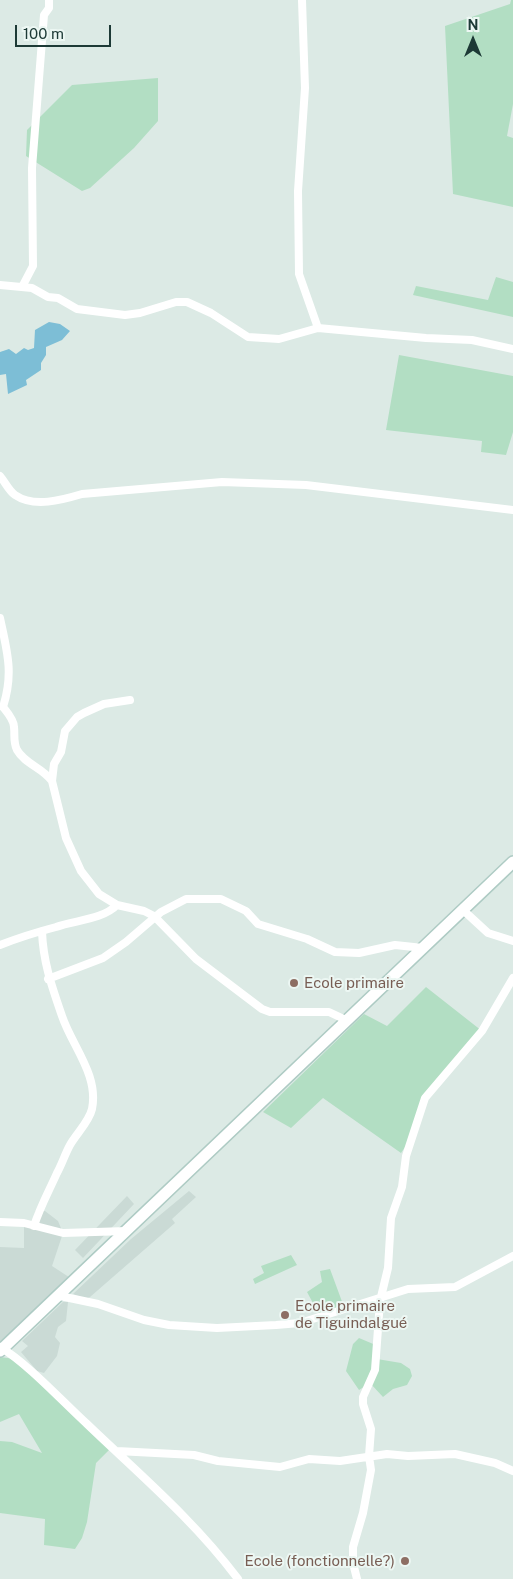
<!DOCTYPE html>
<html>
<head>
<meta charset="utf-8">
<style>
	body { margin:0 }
	#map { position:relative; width:513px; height:1579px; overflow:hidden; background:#dceae5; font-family:"Public Sans",sans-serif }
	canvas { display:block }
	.north { position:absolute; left:448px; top:15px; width:50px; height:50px; -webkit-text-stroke:4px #ecf7f3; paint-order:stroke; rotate:0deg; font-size:14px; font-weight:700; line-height:20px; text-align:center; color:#1d3a36 }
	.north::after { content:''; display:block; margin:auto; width:18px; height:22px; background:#1d3a36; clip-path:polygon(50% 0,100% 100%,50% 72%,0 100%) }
	.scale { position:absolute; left:15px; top:25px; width:96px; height:22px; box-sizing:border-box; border:2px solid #1d3a36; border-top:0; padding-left:6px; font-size:15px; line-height:18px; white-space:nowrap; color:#1d3a36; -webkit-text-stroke:4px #ecf7f3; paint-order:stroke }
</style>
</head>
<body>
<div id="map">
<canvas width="513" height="1579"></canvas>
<div class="north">N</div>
<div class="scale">100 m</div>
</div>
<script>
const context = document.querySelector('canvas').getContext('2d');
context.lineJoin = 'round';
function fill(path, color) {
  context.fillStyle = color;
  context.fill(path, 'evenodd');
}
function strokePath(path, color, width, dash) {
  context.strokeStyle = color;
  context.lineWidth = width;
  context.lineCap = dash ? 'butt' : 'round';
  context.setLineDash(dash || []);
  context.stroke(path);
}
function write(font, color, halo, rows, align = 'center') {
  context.font = font + ' "Public Sans",sans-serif';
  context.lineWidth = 4;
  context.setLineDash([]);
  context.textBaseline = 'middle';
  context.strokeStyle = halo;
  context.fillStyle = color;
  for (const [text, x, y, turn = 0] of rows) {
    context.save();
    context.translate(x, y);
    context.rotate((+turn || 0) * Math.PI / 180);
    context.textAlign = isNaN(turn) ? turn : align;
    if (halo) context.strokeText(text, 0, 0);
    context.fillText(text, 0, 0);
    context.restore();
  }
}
fill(new Path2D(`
	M189 1191 196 1197 172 1219 175 1223 90 1297 86 1299 73 1294 131 1239Z
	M127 1196 134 1204 83 1258 75 1250Z
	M35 1211H45L58 1221 63 1233 52 1266 75 1281 0 1347V1222V1247L24 1248V1223L34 1226Z
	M63 1302H68L66 1321 58 1327 55 1337 60 1343 57 1356 44 1373 37 1371 21 1352 28 1346 22 1341Z`), '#cadad5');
fill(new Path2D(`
	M511 0H513V104L507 136 513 138V207L453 194 445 26 510 4Z
	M158 78V121L134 148 90 188 82 191 26 156 27 130 72 85Z
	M496 277 513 282V317L413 295 416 286 488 300Z
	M399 355 513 376V432L506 455 481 452 482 441 386 430Z
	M426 987 482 1031 425 1098 416 1131 401 1153 323 1098 291 1128 263 1112 364 1014 387 1026Z
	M291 1255 297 1265 255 1284 253 1279 264 1273 261 1266Z
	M330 1269 344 1307 319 1314 307 1292 322 1282 320 1271Z
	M359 1338 378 1346 377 1359 401 1363 410 1369 412 1376 407 1385 393 1389 383 1397 370 1383 359 1390 346 1371 353 1344Z
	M0 1357 15 1359 111 1448 96 1463 87 1522 82 1538 75 1549 44 1545 45 1519 0 1513V1441L12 1442 42 1453 19 1414 0 1422Z`), '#b2dec3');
fill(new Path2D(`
	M49 322 60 324 70 331 62 340 46 347V355L41 363V370L26 380 27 385 8 394 6 374 0 375V352L9 349 16 354 24 348 28 350 34 348 35 330Z`), '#7dbed6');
const secondary = new Path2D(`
	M0 1351 513 862`);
strokePath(secondary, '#aecbc4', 14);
strokePath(new Path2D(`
	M302 0 305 88 298 191 299 274 318 328
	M0 285 32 288 48 297 58 298 77 309 125 315 140 313 176 302H187L211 313 248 337 279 339 318 328 426 338 472 340 513 349
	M22 287 33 266 32 168 44 15 49 8V0
	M0 476C5 482 9 491 15 495 34 508 62 500 82 494L222 482 306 485 513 510
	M0 618C7 651 14 673 3 707 7 712 14 720 14 727 15 735 13 742 17 750 25 764 43 768 52 781
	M130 700 104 704 84 713 77 717 65 731 61 752 54 764 52 781 66 838 81 871 99 894 117 905 144 911 154 916 196 959 262 1009 270 1012H329L346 1020
	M463 910 488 933 513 941
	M0 945C18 938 37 932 56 927 75 920 102 920 117 905
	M48 979 103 958 126 942 161 912 186 899H221L246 911 258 924 307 939 335 952 359 953 395 945 423 948
	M0 1222 24 1223 63 1233 127 1231
	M34 1226C40 1207 49 1191 57 1173 62 1164 65 1154 70 1145 76 1134 89 1122 92 1109 99 1075 72 1046 62 1016 52 987 43 962 42 931
	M60 1296 98 1304 144 1320 169 1325 217 1328 276 1325 300 1323 408 1289 455 1287 513 1256
	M0 1347C27 1363 62 1401 86 1423 138 1473 194 1520 238 1579
	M117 1451 194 1455 218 1461 280 1467 309 1459 340 1461 387 1454 408 1456 455 1454 495 1463 513 1471
	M357 1579 353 1563V1547L363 1513 371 1470 369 1456 371 1429 363 1404V1397L375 1370 380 1301 388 1268 391 1218 402 1187 406 1156 425 1098 482 1031 513 978`), '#fff', 8);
strokePath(secondary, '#fff', 11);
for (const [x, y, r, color] of [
	[294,983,5,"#8d6e63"],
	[285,1315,5,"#8d6e63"],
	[405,1561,5,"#8d6e63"]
]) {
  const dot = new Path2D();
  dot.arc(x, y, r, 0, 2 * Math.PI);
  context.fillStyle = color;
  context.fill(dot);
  strokePath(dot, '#ecf7f3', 2);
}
write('15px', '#785e54', '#ecf7f3', [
	["Ecole primaire",304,983],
	["Ecole primaire",295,1306],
	["de Tiguindalgué",295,1323],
	["Ecole (fonctionnelle?)",395,1561,"right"]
], 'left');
</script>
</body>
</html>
